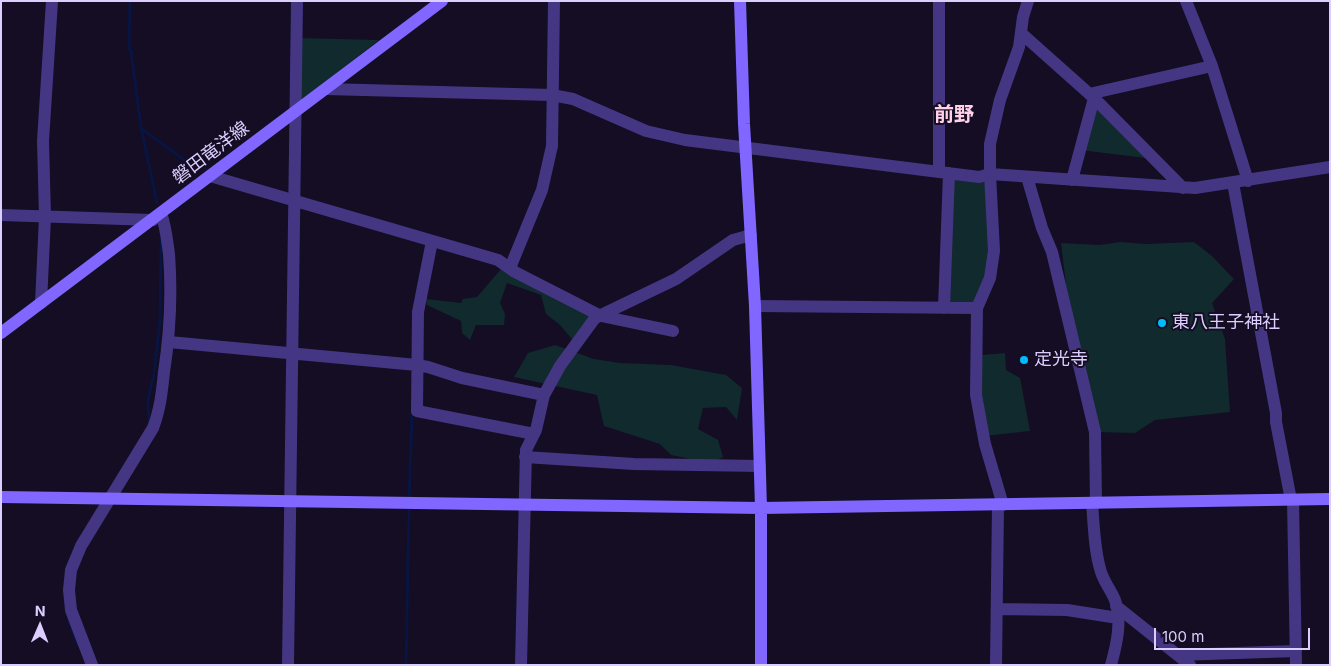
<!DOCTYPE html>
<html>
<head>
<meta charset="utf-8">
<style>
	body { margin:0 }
	#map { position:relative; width:1331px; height:666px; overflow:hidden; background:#140d23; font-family:Inter,sans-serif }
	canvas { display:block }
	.frame { position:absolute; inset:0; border:2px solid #dccfff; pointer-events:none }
	.north { position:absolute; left:15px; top:601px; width:50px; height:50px; -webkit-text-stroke:4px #140d23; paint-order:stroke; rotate:1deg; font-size:14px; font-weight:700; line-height:20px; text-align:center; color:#dccfff }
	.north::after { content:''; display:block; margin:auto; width:18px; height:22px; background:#dccfff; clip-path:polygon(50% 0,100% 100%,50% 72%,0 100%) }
	.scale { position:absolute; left:1154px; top:628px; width:156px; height:22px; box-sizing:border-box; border:2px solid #dccfff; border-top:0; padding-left:6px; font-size:15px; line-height:18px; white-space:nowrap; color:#dccfff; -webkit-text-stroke:4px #140d23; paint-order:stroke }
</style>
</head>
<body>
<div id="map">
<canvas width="1331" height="666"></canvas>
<div class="frame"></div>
<div class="north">N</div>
<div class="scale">100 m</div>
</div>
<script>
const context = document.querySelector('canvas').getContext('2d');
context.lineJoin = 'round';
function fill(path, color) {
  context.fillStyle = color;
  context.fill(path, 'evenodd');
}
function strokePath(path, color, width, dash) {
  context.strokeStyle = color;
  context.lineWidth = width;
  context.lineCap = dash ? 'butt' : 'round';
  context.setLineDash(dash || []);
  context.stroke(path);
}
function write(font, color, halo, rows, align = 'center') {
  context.font = font + ' Inter,"Noto Sans JP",sans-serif';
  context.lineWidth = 4;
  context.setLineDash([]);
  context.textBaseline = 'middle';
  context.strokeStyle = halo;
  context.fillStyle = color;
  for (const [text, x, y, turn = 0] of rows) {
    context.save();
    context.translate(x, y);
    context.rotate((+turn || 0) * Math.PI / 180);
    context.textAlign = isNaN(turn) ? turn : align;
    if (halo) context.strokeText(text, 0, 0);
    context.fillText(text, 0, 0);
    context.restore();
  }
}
fill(new Path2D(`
	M296 38 379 40 300 101Z
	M1094 98 1154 159 1080 150Z
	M949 173 990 174 994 251 977 308H944Z
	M1120 242 1147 244 1194 242 1212 256 1234 279 1212 303 1225 339 1230 412 1155 420 1135 433 1095 432 1072 336 1061 243 1100 245Z
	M501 269 596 314 576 344 560 325 546 314 541 295 507 283 500 303 505 314 504 325H476L470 340 462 333 461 321 427 305 426 299 461 303 463 299 477 297Z
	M555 345 594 359 620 363 671 365 726 375 742 388 737 420 726 407 703 408 698 429 718 440 723 457 717 460H696L671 455 660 444 604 426 597 395 514 377 528 353Z
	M1005 353 1006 370 1020 378 1030 431 984 436 977 399 982 355Z`), '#102a2e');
strokePath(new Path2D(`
	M130 1 129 49 131 51 141 127 157 203
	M142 129 187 162 206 168
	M149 424 148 401 154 373 160 321 161 236
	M409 501 412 412
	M68 618 78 645
	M406 665 409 507`), '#081442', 3);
strokePath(new Path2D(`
	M939 1V172
	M1186 1 1212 66 1248 181
	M1021 33 1094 98 1183 188
	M326 89 552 95 573 99 646 131 685 140 979 177 990 174 1195 188 1330 167
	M1089 94 1212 66
	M210 176 498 260 515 272 601 316 673 331
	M1027 177 1042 228 1052 252 1095 432 1096 503
	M1072 180 1094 98
	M1233 183 1276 413V422L1291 500
	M1 215 153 220
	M432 241 418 312 417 411 534 434
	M510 268 542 190 552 146 554 1
	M41 303 45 217 43 141 52 1
	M755 306 977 308
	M944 308 949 173
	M169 342 417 365 428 367 462 378 544 395
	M525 457 634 464 760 466
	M1293 500 1296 665
	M1092 503C1094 525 1094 550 1101 572 1104 582 1111 590 1115 600 1122 622 1117 643 1111 665
	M1003 505 985 444 976 395 977 308 990 278 994 251 990 174V144L1000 100 1019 47 1023 17 1028 1
	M1116 606 1190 665
	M997 609 1067 610 1118 618
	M1178 655 1296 651
	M92 665 71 610 69 590 71 570 81 546 153 428C160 410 162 392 164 372 170 333 172 294 169 254 167 240 166 227 161 213
	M288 665 297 1
	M521 665 526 450 536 430 544 395 560 366 595 318 676 279 733 240 751 235
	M996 665 998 505`), '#453684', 12);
strokePath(new Path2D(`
	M740 1 744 124 755 306 761 508V665
	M1 333 442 1
	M1 497 761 508 1330 499`), '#8166ff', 12);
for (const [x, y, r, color] of [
	[1162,323,5,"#00bcfa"],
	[1024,360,5,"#00bcfa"]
]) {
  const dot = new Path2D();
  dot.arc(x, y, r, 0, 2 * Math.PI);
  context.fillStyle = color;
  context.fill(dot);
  strokePath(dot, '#140d23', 2);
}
write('18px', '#dccfff', '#140d23', [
	["磐田竜洋線",211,153,-37]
]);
write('18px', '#dccfff', '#140d23', [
	["東八王子神社",1172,323],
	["定光寺",1034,360]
], 'left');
write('bold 20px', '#ffd1e8', '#140d23', [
	["前野",954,115]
]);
</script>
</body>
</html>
